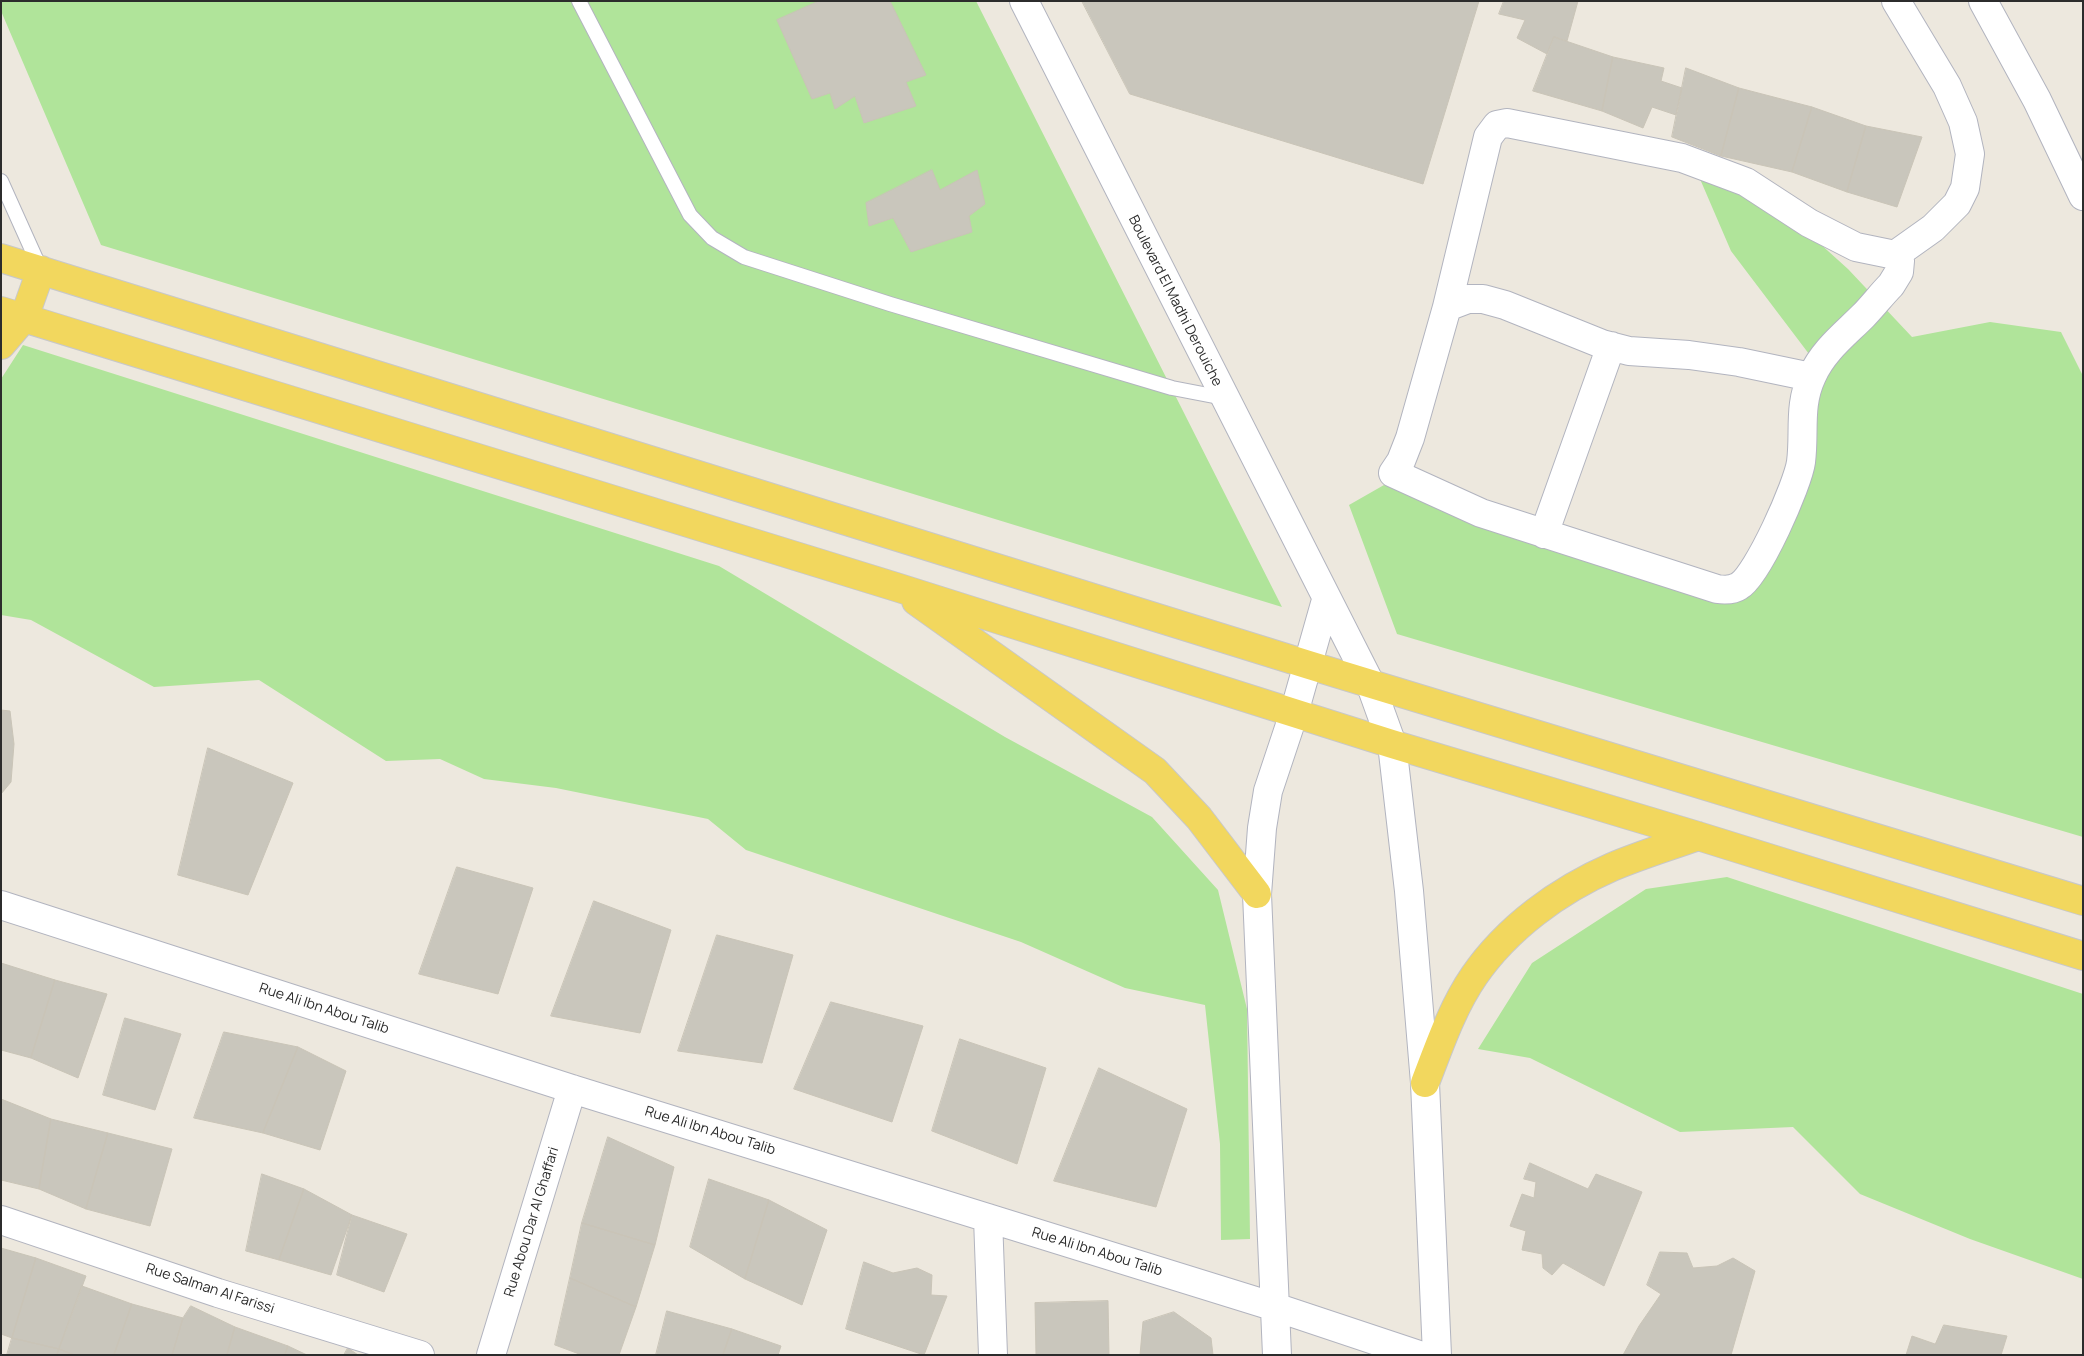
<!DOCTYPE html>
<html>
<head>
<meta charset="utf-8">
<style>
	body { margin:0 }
	#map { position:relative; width:2084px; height:1356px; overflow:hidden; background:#ede8de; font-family:Manrope,sans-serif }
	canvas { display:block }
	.frame { position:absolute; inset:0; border:2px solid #2c2c2c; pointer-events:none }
</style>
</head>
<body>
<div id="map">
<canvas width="2084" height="1356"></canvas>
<div class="frame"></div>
</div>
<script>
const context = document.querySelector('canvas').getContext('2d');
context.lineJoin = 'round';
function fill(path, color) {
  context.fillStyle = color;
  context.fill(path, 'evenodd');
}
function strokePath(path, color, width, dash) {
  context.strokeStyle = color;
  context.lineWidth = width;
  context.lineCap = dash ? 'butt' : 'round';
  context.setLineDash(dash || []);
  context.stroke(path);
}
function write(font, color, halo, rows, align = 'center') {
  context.font = font + ' Manrope,sans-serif';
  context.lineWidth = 4.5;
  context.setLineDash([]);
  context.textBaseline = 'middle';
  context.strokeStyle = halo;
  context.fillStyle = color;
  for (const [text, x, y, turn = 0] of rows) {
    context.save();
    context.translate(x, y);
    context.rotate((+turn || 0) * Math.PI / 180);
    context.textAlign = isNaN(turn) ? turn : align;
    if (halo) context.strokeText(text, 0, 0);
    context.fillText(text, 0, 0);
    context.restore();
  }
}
fill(new Path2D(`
	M1 1H976L1282 607 101 245 1 11Z
	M1700 179 1767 196 1848 269 1912 337 1990 322 2061 332 2083 376V837L1397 634 1349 505 1384 485 1697 586 1754 579 1803 429 1822 378 1809 354 1731 251Z
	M23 345 719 566 1005 737 1152 817 1218 890 1247 1009 1250 1239 1221 1240 1220 1144 1205 1005 1125 988 1021 942 746 850 708 819 556 788 484 779 440 759 386 761 259 680 154 687 31 620 1 615V379Z
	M1727 877 2083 994V1279L1970 1239 1860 1194 1793 1127 1680 1132 1530 1058 1478 1049 1532 963 1646 889Z`), '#b0e49a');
const building = new Path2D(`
	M819 1H890L926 75 906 82 916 106 864 123 855 96 835 109 830 93 812 99 777 20Z
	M1082 1H1479L1423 184 1130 94Z
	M1504 1H1578L1567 41 1554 37 1547 54 1517 38 1525 20 1499 14Z
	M1554 37 1613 57 1602 111 1533 91Z
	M1613 57 1664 68 1661 81 1682 88 1676 115 1652 107 1643 128 1602 111Z
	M1686 68 1739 88 1721 156 1672 137Z
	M1739 88 1812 107 1792 172 1721 156Z
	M1812 107 1866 126 1847 192 1792 172Z
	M1866 126 1922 137 1897 207 1847 192Z
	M932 170 940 190 977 170 985 204 969 216 972 232 911 252 893 218 869 226 866 203Z
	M1 710 10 711 14 744 11 782 1 794Z
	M208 748 293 783 248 895 178 875Z
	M457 867 533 888 498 994 419 974Z
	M594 901 671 930 640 1033 551 1016Z
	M717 935 793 955 762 1063 678 1051Z
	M1 963 55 980 31 1058 1 1050Z
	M55 980 107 994 78 1078 31 1058Z
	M831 1002 923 1026 892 1122 794 1089Z
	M125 1018 181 1034 155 1110 103 1095Z
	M224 1032 298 1047 263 1133 194 1118Z
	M960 1039 1046 1068 1017 1164 932 1131Z
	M298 1047 346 1071 320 1150 263 1133Z
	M1099 1068 1187 1109 1156 1207 1054 1181Z
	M1 1099 51 1119 39 1189 1 1180Z
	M51 1119 108 1133 86 1209 39 1189Z
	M108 1133 172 1149 150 1226 86 1209Z
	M608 1137 674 1167 655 1245 582 1223Z
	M1530 1163 1588 1189 1596 1174 1642 1192 1604 1286 1563 1263 1552 1275 1543 1268 1542 1254 1522 1250 1526 1231 1510 1226 1522 1194 1534 1198 1536 1182 1524 1179Z
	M262 1174 304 1189 279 1260 246 1251Z
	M709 1179 769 1200 745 1279 690 1247Z
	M304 1189 352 1215 331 1275 279 1260Z
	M769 1200 827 1230 802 1305 745 1279Z
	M352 1215 407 1234 384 1292 337 1275Z
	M582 1223 655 1245 636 1307 570 1278Z
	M1 1248 36 1258 12 1338 1 1334Z
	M1660 1252 1687 1253 1693 1268 1717 1266 1733 1258 1755 1271 1731 1355H1623L1639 1326 1661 1294 1647 1285Z
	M36 1258 86 1276 59 1349 12 1338Z
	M864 1262 893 1273 917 1268 932 1275 931 1295 947 1296 924 1355 846 1329Z
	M570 1278 636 1307 619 1355H582L555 1345Z
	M82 1286 132 1304 114 1355H74L59 1349Z
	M1108 1301 1109 1355H1036L1035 1303Z
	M132 1304 183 1318 172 1355H114Z
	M191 1306 235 1327 227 1355H172L183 1318Z
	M667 1311 732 1329 723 1355H656Z
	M1174 1312 1211 1338 1213 1355H1140L1143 1322Z
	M1944 1325 2007 1336 2001 1355H1906L1912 1336 1935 1344Z
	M235 1327 288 1346 285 1355H227Z
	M732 1329 781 1346 778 1355H723Z
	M12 1338 59 1349 57 1355H7Z
	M288 1346 307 1355H285Z
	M348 1348 358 1355H344Z
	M59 1349 74 1355H57Z`);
fill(building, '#c9c6bc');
strokePath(building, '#c9c4b7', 1);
const lane = new Path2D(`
	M579 1 690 215 712 238 744 257 890 304 1172 388 1224 398
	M1 181 41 270`);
const street = new Path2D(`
	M1983 1 2037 100 2083 196
	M1507 123 1682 158 1746 182 1809 223 1856 247 1895 255 1900 261 1899 272 1891 285C1881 295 1873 306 1863 316 1844 335 1823 351 1812 376 1798 406 1805 431 1801 462 1798 484 1758 575 1739 586 1733 590 1724 590 1717 589L1481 513 1393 473 1401 461 1410 438 1447 307 1488 137 1497 125Z
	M1895 255 1933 228 1957 204 1965 188 1970 154 1963 122 1947 86 1896 1
	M1447 307 1468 299H1483L1505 305 1602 344 1629 351 1689 355 1739 362 1811 377
	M1544 534 1611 346
	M1392 744 1409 891 1425 1083 1437 1355
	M1 905 572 1089 1275 1307 1419 1355
	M988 1218 993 1355
	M1 1220 218 1293 420 1355
	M491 1355 572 1089
	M1277 1355 1257 894 1262 828 1268 791 1294 713`);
const secondary = new Path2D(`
	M1024 1 1370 683 1392 744
	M1294 713 1326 600`);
const primary = new Path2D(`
	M1 258 1309 665 2083 901
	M1 311 896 587 1392 744 1698 836 2083 956
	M1 345 24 318 41 270
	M916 601 1155 771 1199 818 1257 894
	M1425 1083C1439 1047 1452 1008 1474 976 1507 928 1559 890 1612 867 1640 855 1670 846 1698 836`);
strokePath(lane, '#b2b4bf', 16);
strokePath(street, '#b2b4bf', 30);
strokePath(secondary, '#b2b4bf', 30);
strokePath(primary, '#c8c8c8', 30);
strokePath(lane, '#fff', 14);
strokePath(street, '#fff', 28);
strokePath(secondary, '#fff', 28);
strokePath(primary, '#f2d75e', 28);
write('14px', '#2c2c2c', '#fff', [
	["Boulevard El Madhi Derouiche",1175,301,63],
	["Rue Ali Ibn Abou Talib",324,1009,18],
	["Rue Ali Ibn Abou Talib",710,1131,17],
	["Rue Abou Dar Al Ghaffari",532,1222,-73],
	["Rue Ali Ibn Abou Talib",1097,1252,17],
	["Rue Salman Al Farissi",210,1289,18]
]);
</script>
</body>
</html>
